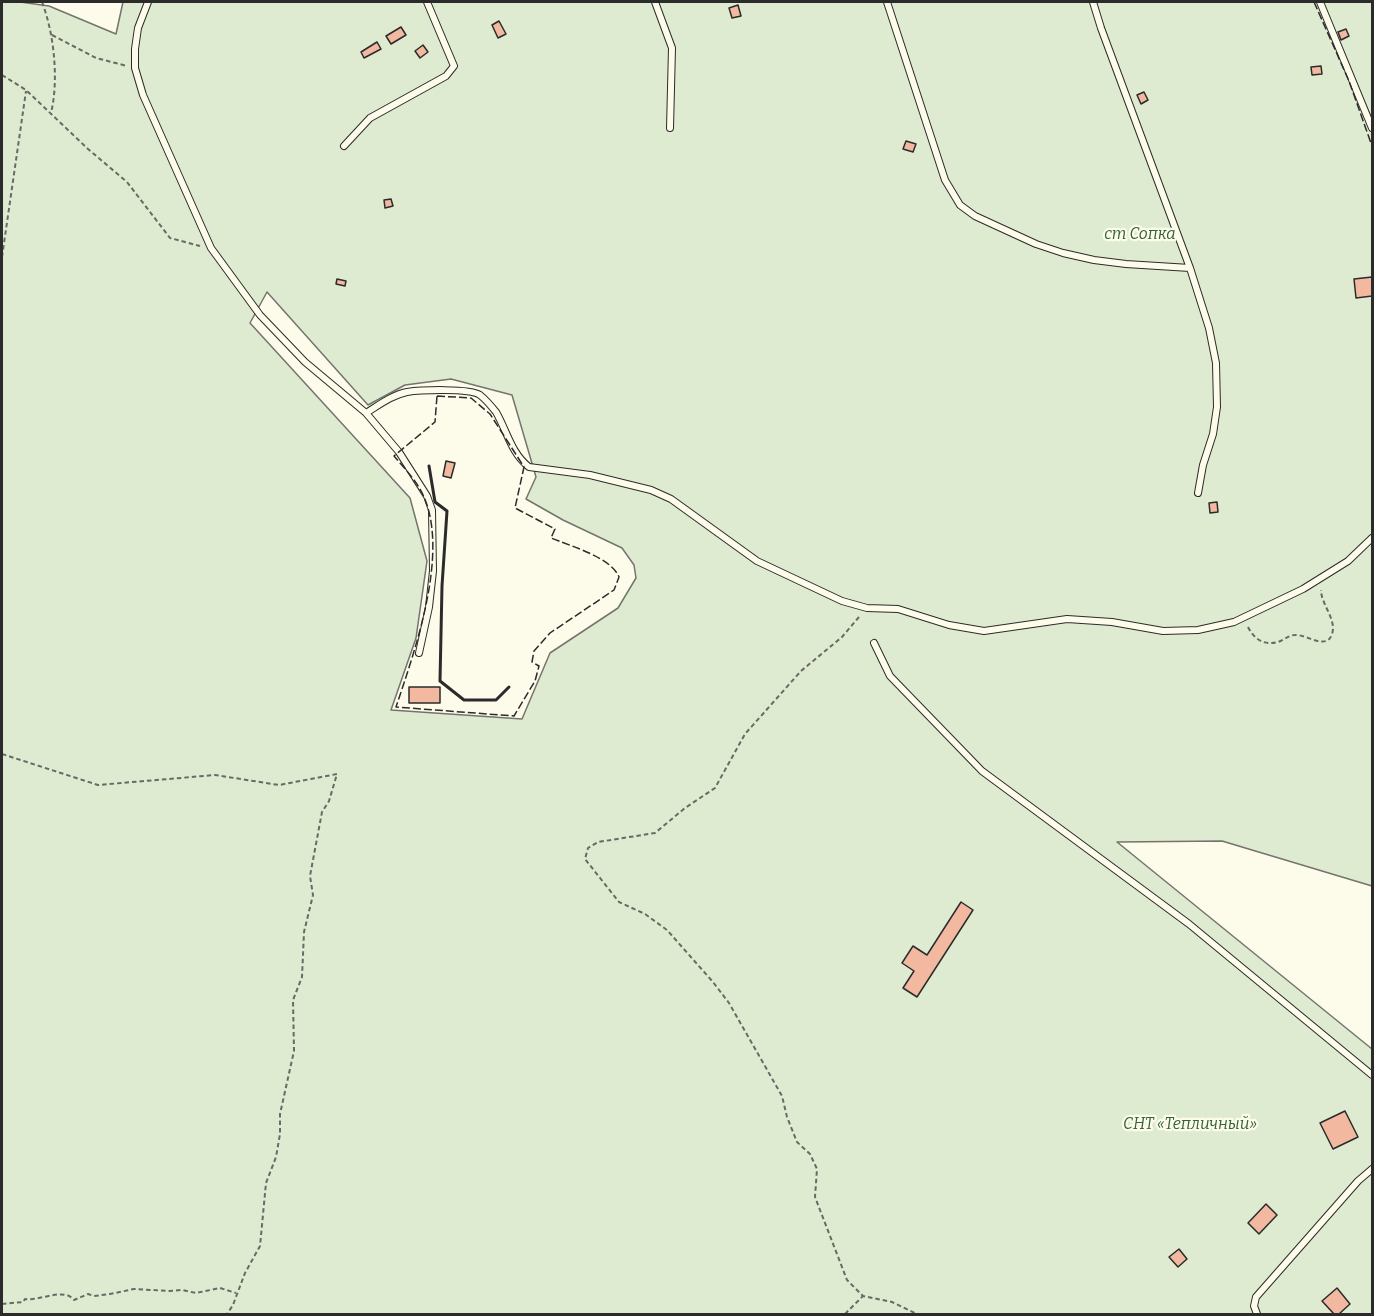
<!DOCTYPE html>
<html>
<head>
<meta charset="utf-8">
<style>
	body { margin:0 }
	#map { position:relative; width:1374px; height:1316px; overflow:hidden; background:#fdfbea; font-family:Bitter,serif }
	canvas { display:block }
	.frame { position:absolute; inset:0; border:3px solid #2b2b2b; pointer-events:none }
</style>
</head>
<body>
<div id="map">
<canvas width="1374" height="1316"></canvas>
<div class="frame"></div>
</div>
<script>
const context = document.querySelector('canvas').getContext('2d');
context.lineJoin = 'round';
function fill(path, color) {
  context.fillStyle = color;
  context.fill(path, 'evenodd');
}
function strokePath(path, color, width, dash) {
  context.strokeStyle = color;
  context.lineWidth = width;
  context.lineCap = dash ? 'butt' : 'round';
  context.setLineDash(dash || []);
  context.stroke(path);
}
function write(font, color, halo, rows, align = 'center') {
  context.font = font + ' Bitter,serif';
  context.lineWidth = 4.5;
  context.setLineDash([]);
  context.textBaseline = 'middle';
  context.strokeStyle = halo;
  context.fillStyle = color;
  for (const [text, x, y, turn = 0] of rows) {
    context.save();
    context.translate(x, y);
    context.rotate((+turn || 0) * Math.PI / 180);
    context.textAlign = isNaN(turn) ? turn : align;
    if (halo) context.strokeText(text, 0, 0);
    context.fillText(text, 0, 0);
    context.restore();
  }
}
const green = new Path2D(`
	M2 2H20L49 6 116 34 123 2H1372V886L1222 841 1117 842 1372 1049V1314H2ZM267 292 368 405 405 385 451 379 512 395 536 477 526 499 563 520 622 548 634 565 636 578 618 608 550 653 522 719 391 710 416 638 427 561 410 498 250 323Z`);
fill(green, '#deebd1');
strokePath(green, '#74746e', 1.5);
const building = new Path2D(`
	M738 5 741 16 732 18 729 8Z
	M499 21 506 34 498 38 492 25Z
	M401 27 406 35 391 44 386 36Z
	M1346 29 1349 36 1341 40 1338 32Z
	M377 42 381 49 364 58 361 52Z
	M423 45 428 52 420 58 415 51Z
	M1321 66 1322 74 1312 75 1311 67Z
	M1144 92 1148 100 1141 104 1137 95Z
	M906 141 916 144 913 152 903 149Z
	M391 199 393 206 385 208 384 200Z
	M1372 277V296L1356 298 1354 279Z
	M337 279 346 281 345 286 336 284Z
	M446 461 455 463 451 478 443 476Z
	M1217 502 1218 512 1210 513 1209 503Z
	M409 687H440V703H409Z
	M961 902 973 910 917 997 903 988 914 971 902 963 913 946 927 955Z
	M1345 1111 1358 1137 1333 1149 1320 1123Z
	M1266 1204 1277 1215 1259 1234 1248 1223Z
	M1179 1249 1187 1259 1178 1267 1169 1257Z
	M1337 1288 1350 1304 1339 1314H1334L1322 1301Z`);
fill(building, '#f2b8a0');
strokePath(building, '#2b2b2b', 1.5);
const lane = new Path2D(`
	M148 2 138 28 135 49V68L143 95 211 248 260 315 305 362 366 413 399 452 427 496 432 510 433 571 429 607 419 653
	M655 2 672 48 670 128
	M887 2 945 180 960 205 975 216 1036 244 1063 253 1094 260 1126 264 1190 268
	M1093 2 1101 28 1190 268 1209 328 1216 363 1217 407 1213 434 1203 465 1198 493
	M1320 2 1372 128
	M344 146 370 118 446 76 454 66 427 2
	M366 413C379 405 392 395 407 392 420 390 470 388 480 395 485 399 492 407 496 412 507 431 511 453 529 467L590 475 651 490 671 499 757 561 842 601 867 608 898 609 949 625 984 631 1067 619 1112 622 1163 631 1198 630 1234 622 1303 589 1348 561 1372 538
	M874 643 890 676 982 771 1189 924 1372 1075
	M1257 1314 1254 1306 1256 1297 1358 1181 1372 1169`);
strokePath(lane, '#2b2b2b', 8);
strokePath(new Path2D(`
	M42 2C54 33 59 80 51 113
	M52 35 96 58 127 66
	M2 75 26 90 88 149 127 182 170 238 200 246
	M2 257 26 91
	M859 617 842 637 801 671 745 734 715 788 685 808 655 833 598 842 588 848 585 859 619 902 645 914 667 930 713 982 729 1003 782 1096 787 1117 797 1142 810 1154 817 1169 815 1197 847 1280 863 1296 892 1302 917 1314
	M1248 627C1254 639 1264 646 1278 642 1284 640 1289 635 1295 635 1306 634 1327 651 1332 634 1337 620 1321 604 1321 590
	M2 754 98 785 215 775 279 785 337 774 329 801 322 812 310 876 313 895 304 932 302 977 293 1000 294 1051 280 1114V1134L276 1157 266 1183 260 1246 245 1273 233 1305 227 1314
	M2 1304 23 1302 25 1299C41 1301 64 1287 74 1300L88 1294 94 1296 110 1294 134 1289 169 1291 182 1290 196 1293 220 1288 236 1293
	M845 1314 863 1296`), '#6a6964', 2, [4.5, 3]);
strokePath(lane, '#fdfbea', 6);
strokePath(new Path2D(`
	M1314 2 1349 81 1372 146
	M437 396 471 398 490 414 524 467 515 508 555 529 551 538C570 546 611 557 619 577L614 590 550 633 534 651 532 662 539 666 535 681 514 716 396 707C415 650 449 555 424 497 417 481 405 469 394 456L435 422Z`), '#2b2b2b', 1.5, [8, 3]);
strokePath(new Path2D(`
	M429 466 435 502 447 511 442 586 440 681 464 700H496L509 687`), '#2b2b2b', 3);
write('italic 16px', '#34623c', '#fdfbea', [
	["ст Сопка",1140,235],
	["СНТ «Тепличный»",1190,1125]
]);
</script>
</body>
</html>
